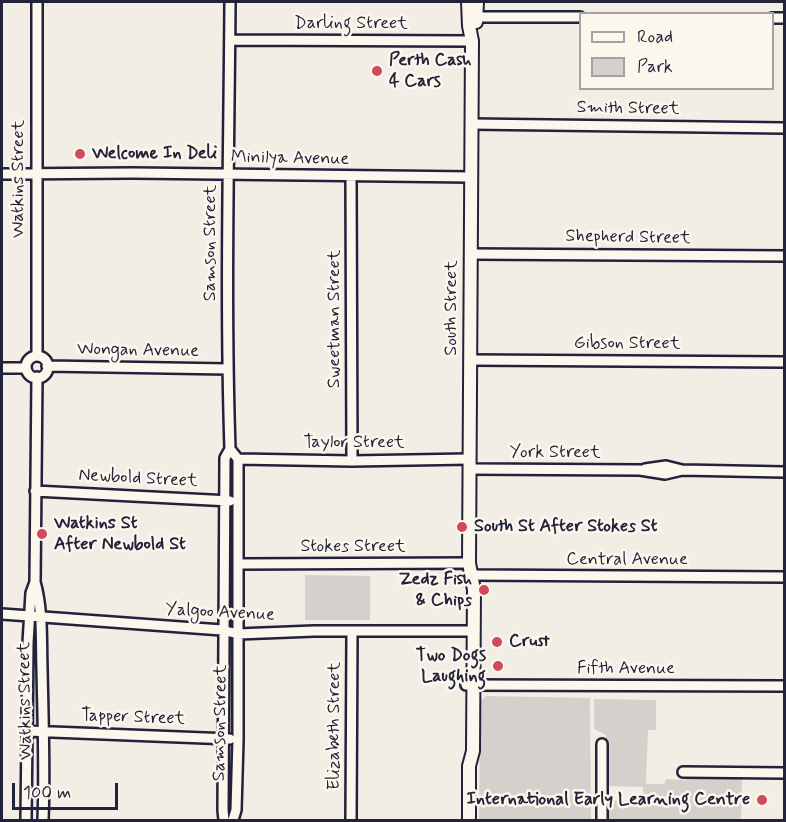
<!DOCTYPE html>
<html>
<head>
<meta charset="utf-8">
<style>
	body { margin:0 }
	#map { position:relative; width:786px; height:822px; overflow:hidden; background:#f2eee5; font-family:Mynerve,sans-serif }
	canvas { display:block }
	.frame { position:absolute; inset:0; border:3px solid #22223b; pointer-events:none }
	.legend { position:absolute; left:579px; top:12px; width:195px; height:78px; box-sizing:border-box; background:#fbf7ec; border:2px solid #a4a2a5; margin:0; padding:8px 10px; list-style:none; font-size:18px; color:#22223b }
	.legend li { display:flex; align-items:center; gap:12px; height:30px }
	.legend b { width:30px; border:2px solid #a4a2a5 }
	.scale { position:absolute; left:12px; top:783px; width:106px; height:27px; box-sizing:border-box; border:3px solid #22223b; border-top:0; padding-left:8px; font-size:18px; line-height:21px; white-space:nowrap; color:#22223b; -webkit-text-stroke:4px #fbf7ec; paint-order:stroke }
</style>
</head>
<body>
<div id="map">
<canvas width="786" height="822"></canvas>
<div class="frame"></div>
<ul class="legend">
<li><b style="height:8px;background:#fbf7ec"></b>Road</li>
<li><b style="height:16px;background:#d4d1cc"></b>Park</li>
</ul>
<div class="scale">100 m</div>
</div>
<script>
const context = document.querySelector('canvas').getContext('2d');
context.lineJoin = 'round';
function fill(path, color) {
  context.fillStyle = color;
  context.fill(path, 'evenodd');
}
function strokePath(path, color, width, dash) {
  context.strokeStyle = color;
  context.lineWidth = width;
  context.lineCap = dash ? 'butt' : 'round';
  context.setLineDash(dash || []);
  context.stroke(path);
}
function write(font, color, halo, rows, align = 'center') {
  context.font = font + ' Mynerve,sans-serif';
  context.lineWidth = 5;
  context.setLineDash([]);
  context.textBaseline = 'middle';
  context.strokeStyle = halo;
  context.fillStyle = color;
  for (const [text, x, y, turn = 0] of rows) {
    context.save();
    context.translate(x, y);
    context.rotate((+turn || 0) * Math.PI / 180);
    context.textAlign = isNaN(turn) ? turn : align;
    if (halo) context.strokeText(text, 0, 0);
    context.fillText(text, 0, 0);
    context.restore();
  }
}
fill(new Path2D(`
	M305 575 370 576V620H305Z
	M33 627 38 629 40 722 36 724 31 721Z
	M486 696 590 698 591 820H479L480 702Z
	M594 699 656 700V730H648L646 784H664L666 779 685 780 690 777 742 779 741 820H607L605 816 604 800 643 801V787L605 786 606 735 594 729Z`), '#d4d1cc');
const minor = new Path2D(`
	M37 2V356
	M472 17H580
	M772 18H784
	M230 40 472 41
	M471 124 784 128
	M2 174 133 173 471 177
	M351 177 352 461
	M470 254 784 256
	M26 367a11 11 0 1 1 22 0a11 11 0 1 1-22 0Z
	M470 360 784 362
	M47 366 228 369
	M2 368H26
	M37 377 35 582C43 610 41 640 42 669 43 719 45 770 43 820
	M230 449 238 459V740L236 810 233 820
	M238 459 352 461 469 459
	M469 469 640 470 665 474 682 470
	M645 469 666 466 682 470 784 472
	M35 491 230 501
	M238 564 469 563
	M470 575 784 577
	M2 614 222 630 238 634 314 631H473
	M466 685 784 686
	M27 731 230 739
	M602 744V820
	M683 772 784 773
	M26 820 28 643 31 593 35 582
	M224 820 223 810 225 458 230 449C225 299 229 151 230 2
	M351 820 352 632`);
const major = new Path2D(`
	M468 2 469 26 472 41 469 563 474 590 473 751 469 766V820
	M476 22 477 2`);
strokePath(minor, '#22223b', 14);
strokePath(major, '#22223b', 16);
strokePath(minor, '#fbf7ec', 9);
strokePath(major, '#fbf7ec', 12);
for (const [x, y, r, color] of [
	[377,71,6,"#d1495b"],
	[80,154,6,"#d1495b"],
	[462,527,6,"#d1495b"],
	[42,534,6,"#d1495b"],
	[484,590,6,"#d1495b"],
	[497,642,6,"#d1495b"],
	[498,666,6,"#d1495b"],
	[762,800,6,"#d1495b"]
]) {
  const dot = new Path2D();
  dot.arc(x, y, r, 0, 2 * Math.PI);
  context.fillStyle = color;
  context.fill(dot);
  strokePath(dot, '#fbf7ec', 2);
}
write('18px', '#22223b', '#fbf7ec', [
	["Darling Street",351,24],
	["Smith Street",628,109,1],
	["Minilya Avenue",290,159,1],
	["Watkins Street",19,179,-90],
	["Shepherd Street",628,238,1],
	["Samson Street",211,243,-90],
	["South Street",452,308,-90],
	["Sweetman Street",335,319,-90],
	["Gibson Street",627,344],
	["Wongan Avenue",138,351,1],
	["Taylor Street",354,443],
	["York Street",555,453],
	["Newbold Street",138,479,3],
	["Stokes Street",353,547],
	["Central Avenue",627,560],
	["Yalgoo Avenue",220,613,3],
	["Fifth Avenue",626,669],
	["Watkins Street",26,701,-91],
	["Tapper Street",133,718,2],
	["Samson Street",221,723,-89],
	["Elizabeth Street",335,726,-90]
]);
write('bold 18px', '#22223b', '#fbf7ec', [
	["Perth Cash",389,61],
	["4 Cars",389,82],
	["Welcome In Deli",92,154],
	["Watkins St",54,524],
	["After Newbold St",54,545],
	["South St After Stokes St",474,527],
	["Zedz Fish",472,580,"right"],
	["& Chips",472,601,"right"],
	["Crust",509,642],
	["Two Dogs",486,656,"right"],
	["Laughing",486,677,"right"],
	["International Early Learning Centre",750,800,"right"]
], 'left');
</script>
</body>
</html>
